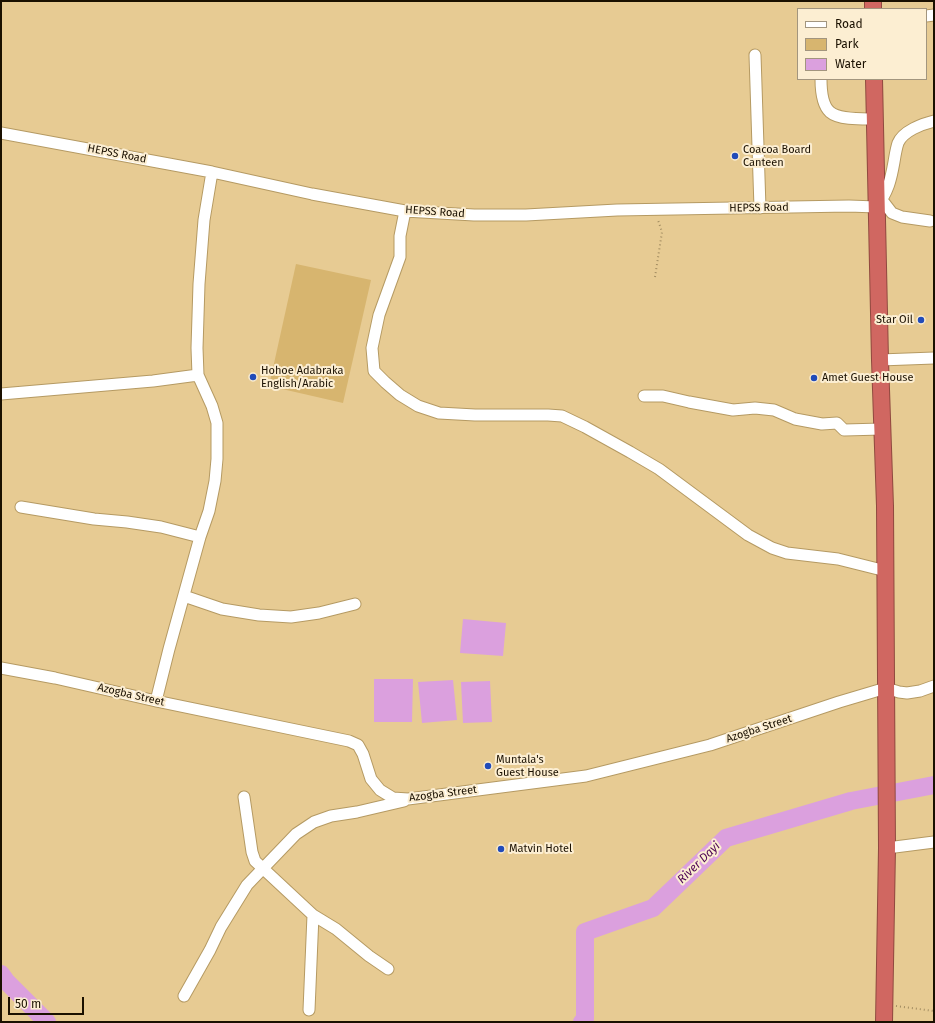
<!DOCTYPE html>
<html>
<head>
<meta charset="utf-8">
<style>
	body { margin:0 }
	#map { position:relative; width:935px; height:1023px; overflow:hidden; background:#e7cb93; font-family:"Fira Sans",sans-serif }
	canvas { display:block }
	.frame { position:absolute; inset:0; border:2px solid #1a1000; pointer-events:none }
	.legend { position:absolute; left:797px; top:8px; width:130px; height:72px; box-sizing:border-box; background:#fceed2; border:1px solid #a2957e; margin:0; padding:5px 7px; list-style:none; font-size:12px; color:#1a1000 }
	.legend li { display:flex; align-items:center; gap:8px; height:20px }
	.legend b { width:20px; border:1px solid #a2957e }
	.scale { position:absolute; left:8px; top:997px; width:76px; height:18px; box-sizing:border-box; border:2px solid #1a1000; border-top:0; padding-left:5px; font-size:12px; line-height:14px; white-space:nowrap; color:#1a1000; -webkit-text-stroke:3px #fceed2; paint-order:stroke }
</style>
</head>
<body>
<div id="map">
<canvas width="935" height="1023"></canvas>
<div class="frame"></div>
<ul class="legend">
<li><b style="height:5px;background:#fff"></b>Road</li>
<li><b style="height:11px;background:#d7b56f"></b>Park</li>
<li><b style="height:11px;background:#dba0de"></b>Water</li>
</ul>
<div class="scale">50 m</div>
</div>
<script>
const context = document.querySelector('canvas').getContext('2d');
context.lineJoin = 'round';
function fill(path, color) {
  context.fillStyle = color;
  context.fill(path, 'evenodd');
}
function strokePath(path, color, width, dash) {
  context.strokeStyle = color;
  context.lineWidth = width;
  context.lineCap = dash ? 'butt' : 'round';
  context.setLineDash(dash || []);
  context.stroke(path);
}
function write(font, color, halo, rows, align = 'center') {
  context.font = font + ' "Fira Sans",sans-serif';
  context.lineWidth = 4;
  context.setLineDash([]);
  context.textBaseline = 'middle';
  context.strokeStyle = halo;
  context.fillStyle = color;
  for (const [text, x, y, turn = 0] of rows) {
    context.save();
    context.translate(x, y);
    context.rotate((+turn || 0) * Math.PI / 180);
    context.textAlign = isNaN(turn) ? turn : align;
    if (halo) context.strokeText(text, 0, 0);
    context.fillText(text, 0, 0);
    context.restore();
  }
}
fill(new Path2D(`
	M296 264 371 280 343 403 269 386Z`), '#d7b56f');
fill(new Path2D(`
	M463 619 506 623 503 656 460 653Z
	M374 679H413L412 722H374Z
	M453 680 457 720 422 723 418 682Z
	M490 681 492 722 463 723 461 682Z`), '#dba0de');
strokePath(new Path2D(`
	M1 974 6 981 47 1022
	M582 1022 585 1019V932L653 908 726 838 851 801 934 785`), '#dba0de', 18);
const minor = new Path2D(`
	M926 16 934 15
	M755 55 760 208
	M821 79C821 88 822 105 830 112 839 120 863 119 875 119
	M1 133 212 172 312 194 405 211 474 215H526L617 210 849 206 876 207C888 193 891 179 894 162 895 156 896 149 898 143 903 131 922 124 934 121
	M882 200 892 213 902 217 930 221
	M405 211 400 236V257L379 315 372 348 374 371 385 382 400 395 418 406 439 413 475 415H548L562 416 585 427 630 452 659 469 748 535 772 548 787 553 838 559 886 571
	M880 360 934 358
	M1 394 153 381 198 375
	M644 396H663L689 402 733 410 755 408 774 410 795 419 822 424 837 423 844 430 882 429
	M21 507 94 519 127 522 161 527 200 537
	M184 596 222 609 259 615 291 617 319 613 355 604
	M1 668 55 678 156 701 349 741 358 745 363 754 371 779 380 790 393 798 408 799 586 776 710 745 839 702 886 688 899 692 907 693 920 691 934 686
	M156 701 169 649 200 537 209 511 215 481 217 459V423L212 406 198 375 197 348 199 284 204 220 212 172
	M244 797 252 852 255 861 313 915 336 929 369 956 388 969
	M887 848 934 842
	M184 996 210 950 221 927 247 885 296 834 314 822 331 816 357 812 404 801
	M309 1010 313 915`);
const highway = new Path2D(`
	M873 9V1
	M874 79 880 360 885 506 887 848 884 1022`);
strokePath(minor, '#b59a63', 13);
strokePath(highway, '#90493f', 18);
strokePath(new Path2D(`
	M655 277 662 232 658 220
	M896 1006 934 1011`), '#a38d62', 2, [1, 3]);
strokePath(minor, '#fff', 11);
strokePath(highway, '#d06761', 16);
for (const [x, y, r, color] of [
	[735,156,4,"#214bb9"],
	[921,320,4,"#214bb9"],
	[253,377,4,"#214bb9"],
	[814,378,4,"#214bb9"],
	[488,766,4,"#214bb9"],
	[501,849,4,"#214bb9"]
]) {
  const dot = new Path2D();
  dot.arc(x, y, r, 0, 2 * Math.PI);
  context.fillStyle = color;
  context.fill(dot);
  strokePath(dot, '#fceed2', 1.5);
}
write('11px', '#1a1000', '#fceed2', [
	["Coacoa Board",743,150],
	["Canteen",743,163],
	["Star Oil",913,320,"right"],
	["Hohoe Adabraka",261,371],
	["English/Arabic",261,384],
	["Amet Guest House",822,378],
	["Muntala's",496,760],
	["Guest House",496,773],
	["Matvin Hotel",509,849]
], 'left');
write('11px', '#1a1000', '#fceed2', [
	["HEPSS Road",117,154,11],
	["HEPSS Road",759,208,-1],
	["HEPSS Road",435,212,4],
	["Azogba Street",131,695,13],
	["Azogba Street",759,729,-18],
	["Azogba Street",443,794,-7]
]);
write('italic 12px', '#4d0354', '#fceed2', [
	["River Dayi",699,863,-44]
]);
</script>
</body>
</html>
